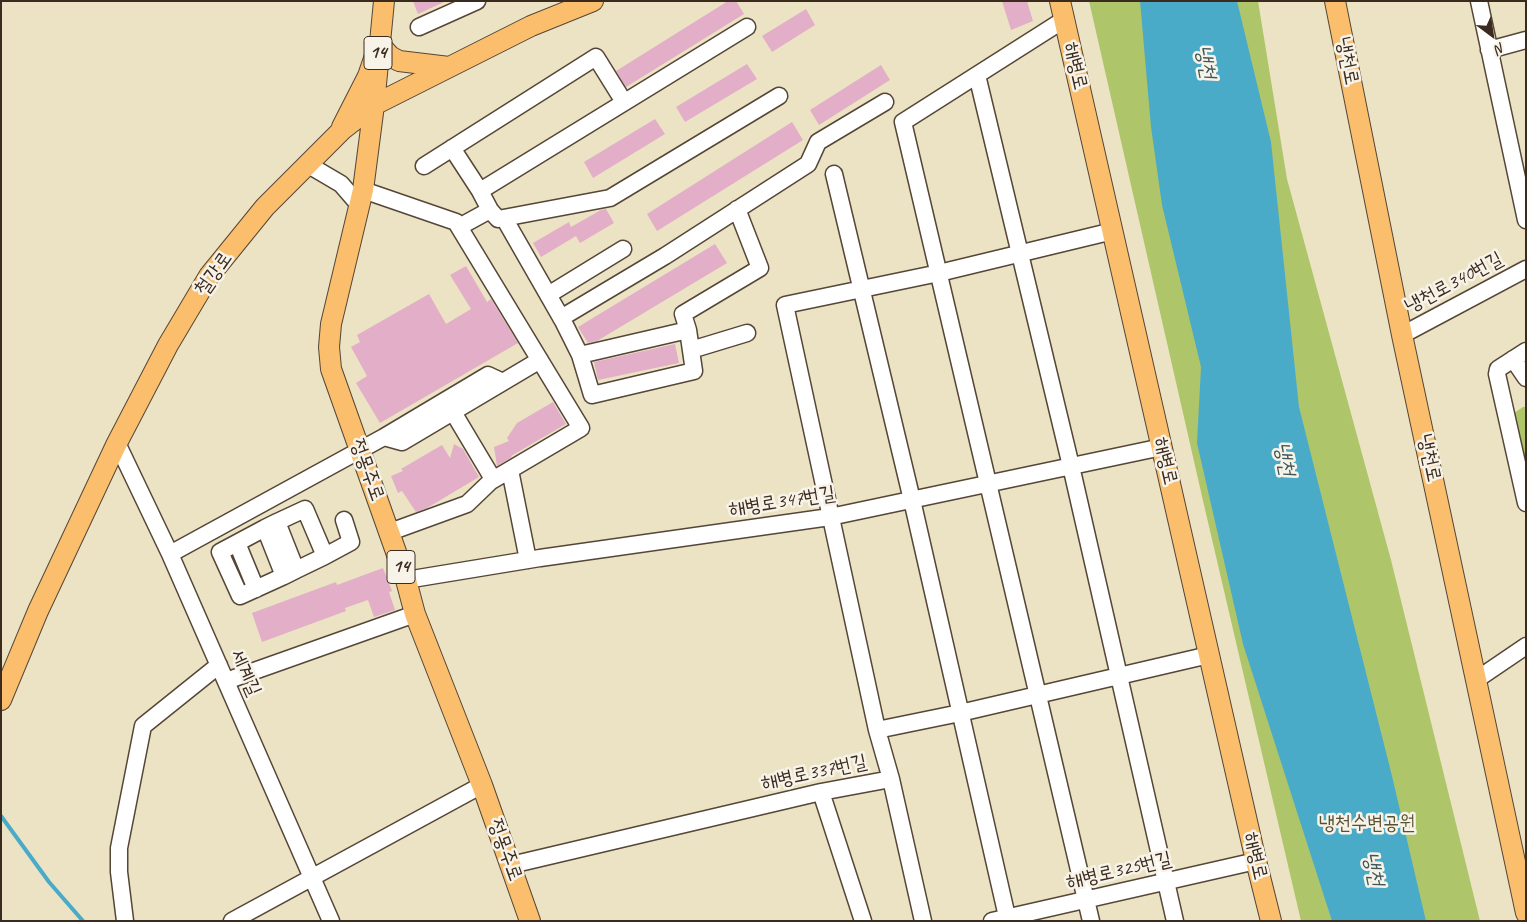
<!DOCTYPE html>
<html>
<head>
<meta charset="utf-8">
<style>
	body { margin:0 }
	#map { position:relative; width:1527px; height:922px; overflow:hidden; background:#ebe3c3; font-family:Caveat,sans-serif }
	canvas { display:block }
	.frame { position:absolute; inset:0; border:2px solid #3b2a1e; pointer-events:none }
	.north { position:absolute; left:1467px; top:10px; width:50px; height:50px; -webkit-text-stroke:4px #f7f3e8; paint-order:stroke; rotate:149deg; font-size:14px; font-weight:700; line-height:20px; text-align:center; color:#3b2a1e }
	.north::after { content:''; display:block; margin:auto; width:18px; height:22px; background:#3b2a1e; clip-path:polygon(50% 0,100% 100%,50% 72%,0 100%) }
</style>
</head>
<body>
<div id="map">
<canvas width="1527" height="922"></canvas>
<div class="frame"></div>
<div class="north">N</div>
</div>
<script>
const context = document.querySelector('canvas').getContext('2d');
context.lineJoin = 'round';
function fill(path, color) {
  context.fillStyle = color;
  context.fill(path, 'evenodd');
}
function strokePath(path, color, width, dash) {
  context.strokeStyle = color;
  context.lineWidth = width;
  context.lineCap = dash ? 'butt' : 'round';
  context.setLineDash(dash || []);
  context.stroke(path);
}
function write(font, color, halo, rows, align = 'center') {
  context.font = font + ' Caveat,"Poor Story",sans-serif';
  context.lineWidth = 5;
  context.setLineDash([]);
  context.textBaseline = 'middle';
  context.strokeStyle = halo;
  context.fillStyle = color;
  for (const [text, x, y, turn = 0] of rows) {
    context.save();
    context.translate(x, y);
    context.rotate((+turn || 0) * Math.PI / 180);
    context.textAlign = isNaN(turn) ? turn : align;
    if (halo) context.strokeText(text, 0, 0);
    context.fillText(text, 0, 0);
    context.restore();
  }
}
fill(new Path2D(`
	M1089 1H1258L1287 179 1391 560 1480 921H1301L1204 505Z
	M1523 407H1526V478L1514 413Z`), '#afc56a');
fill(new Path2D(`
	M1140 1H1237L1271 142 1299 407 1392 776 1426 921H1332L1243 644 1197 443 1201 367 1162 205 1151 127Z`), '#4aabc9');
strokePath(new Path2D(`
	M1 816 49 882 83 921`), '#4aabc9', 4);
fill(new Path2D(`
	M413 1H446L418 14Z
	M728 1H736L744 14 626 87 616 71Z
	M1002 1H1027L1033 21 1011 30Z
	M806 9 815 25 772 52 762 36Z
	M747 64 757 79 685 122 676 107Z
	M881 65 890 80 819 125 810 110Z
	M655 119 665 134 593 178 584 162Z
	M792 122 803 140 657 231 647 214Z
	M606 209 614 223 580 243 576 236 541 257 533 243 569 222 571 227 601 210Z
	M715 244 727 263 597 341 588 343 578 327Z
	M466 266 487 302 491 299 518 343 380 423 356 383 367 376 351 347 360 342 357 335 429 294 446 324 471 309 450 275Z
	M675 344 679 363 598 380 594 362Z
	M553 402 566 424 511 456 512 457 497 466 494 447 509 441 507 438 517 423Z
	M454 444 463 449 479 477 427 508 416 512 402 491 398 493 391 476 403 471 401 469 442 445 450 458Z
	M383 568 392 591 389 592 395 610 374 617 368 600 345 608 346 611 262 642 252 613 336 582 337 585Z`), '#e3aec8');
const minor = new Path2D(`
	M1479 1 1526 220
	M1065 19 903 122 1091 921
	M419 27 477 1
	M747 27 480 191 490 210 498 219 610 198 779 96
	M1489 50 1526 40
	M977 75 1071 466 1175 921
	M452 148 480 191
	M307 164 341 184 360 206
	M424 166 596 57 624 102
	M834 174 912 500 1008 921
	M363 190 456 222 581 428 491 481 467 504 390 532
	M504 218 563 321 580 355 592 395 694 371 688 330 580 355
	M459 227 490 210
	M548 295 623 249
	M561 318 665 256 808 164 818 142 885 102
	M688 330 683 314 760 268 737 209
	M1402 335 1526 269
	M691 350 747 333
	M1526 351 1498 369 1497 374 1526 503
	M1513 359 1526 378
	M453 412 493 479
	M384 437 488 375 503 382
	M117 443 170 554 331 921
	M510 470 528 560
	M277 522 296 570 284 576 265 528Z
	M277 522 305 509 325 556 296 570
	M265 528 220 552 240 596 284 576
	M237 543 256 589
	M170 554 384 437 402 442 540 360
	M325 556 351 542 344 520
	M406 580 540 558 830 517 1162 447
	M1476 680 1526 646
	M226 681 415 614
	M877 730 960 713 1209 655
	M891 779 923 921
	M821 792 863 921
	M511 865 821 792 891 779 877 730 785 305 939 273 1113 231
	M125 921 119 872V848L143 726 219 665
	M232 921 482 785
	M992 921 1256 861`);
const major = new Path2D(`
	M384 1 374 105 363 190 331 324 329 347 331 369 406 580 415 614 482 785 530 921
	M1060 1 1256 861 1271 921
	M1335 1 1402 335 1526 913
	M342 127 368 76 379 44 390 56 399 61 449 67
	M1 700 38 611 117 443 168 345 209 276 265 207 343 129 374 105 531 26 593 1`);
strokePath(minor, '#554637', 19);
strokePath(major, '#554637', 22);
strokePath(minor, '#fff', 16);
strokePath(major, '#fabe6d', 20);
for (const [x, y, w] of [
	[378,53,28],
	[401,567,28]
]) {
  const box = new Path2D();
  box.roundRect(x - w / 2, y - 16.5, w, 33, 4);
  context.fillStyle = '#f7f3e8';
  context.fill(box);
  strokePath(box, '#3b2a1e', 1);
}
write('bold 19px', '#3b2a1e', null, [
	["14",378,53],
	["14",401,567]
]);
write('20px', '#3b2a1e', '#f7f3e8', [
	["냉천로",1347,61,79],
	["해병로",1075,66,77],
	["철강로",214,274,-55],
	["냉천로340번길",1454,283,-28],
	["냉천로",1429,458,78],
	["해병로",1165,461,77],
	["정몽주로",367,470,70],
	["해병로347번길",782,502,-9],
	["세계길",245,673,66],
	["해병로337번길",814,773,-12],
	["정몽주로",505,850,70],
	["해병로",1255,856,77],
	["해병로325번길",1119,871,-13]
]);
write('20px', '#585131', '#f7f3e8', [
	["냉천수변공원",1367,824]
]);
write('italic 21px', '#40575a', '#f7f3e8', [
	["냉천",1205,62,79],
	["냉천",1284,459,79],
	["냉천",1373,869,78]
]);
</script>
</body>
</html>
